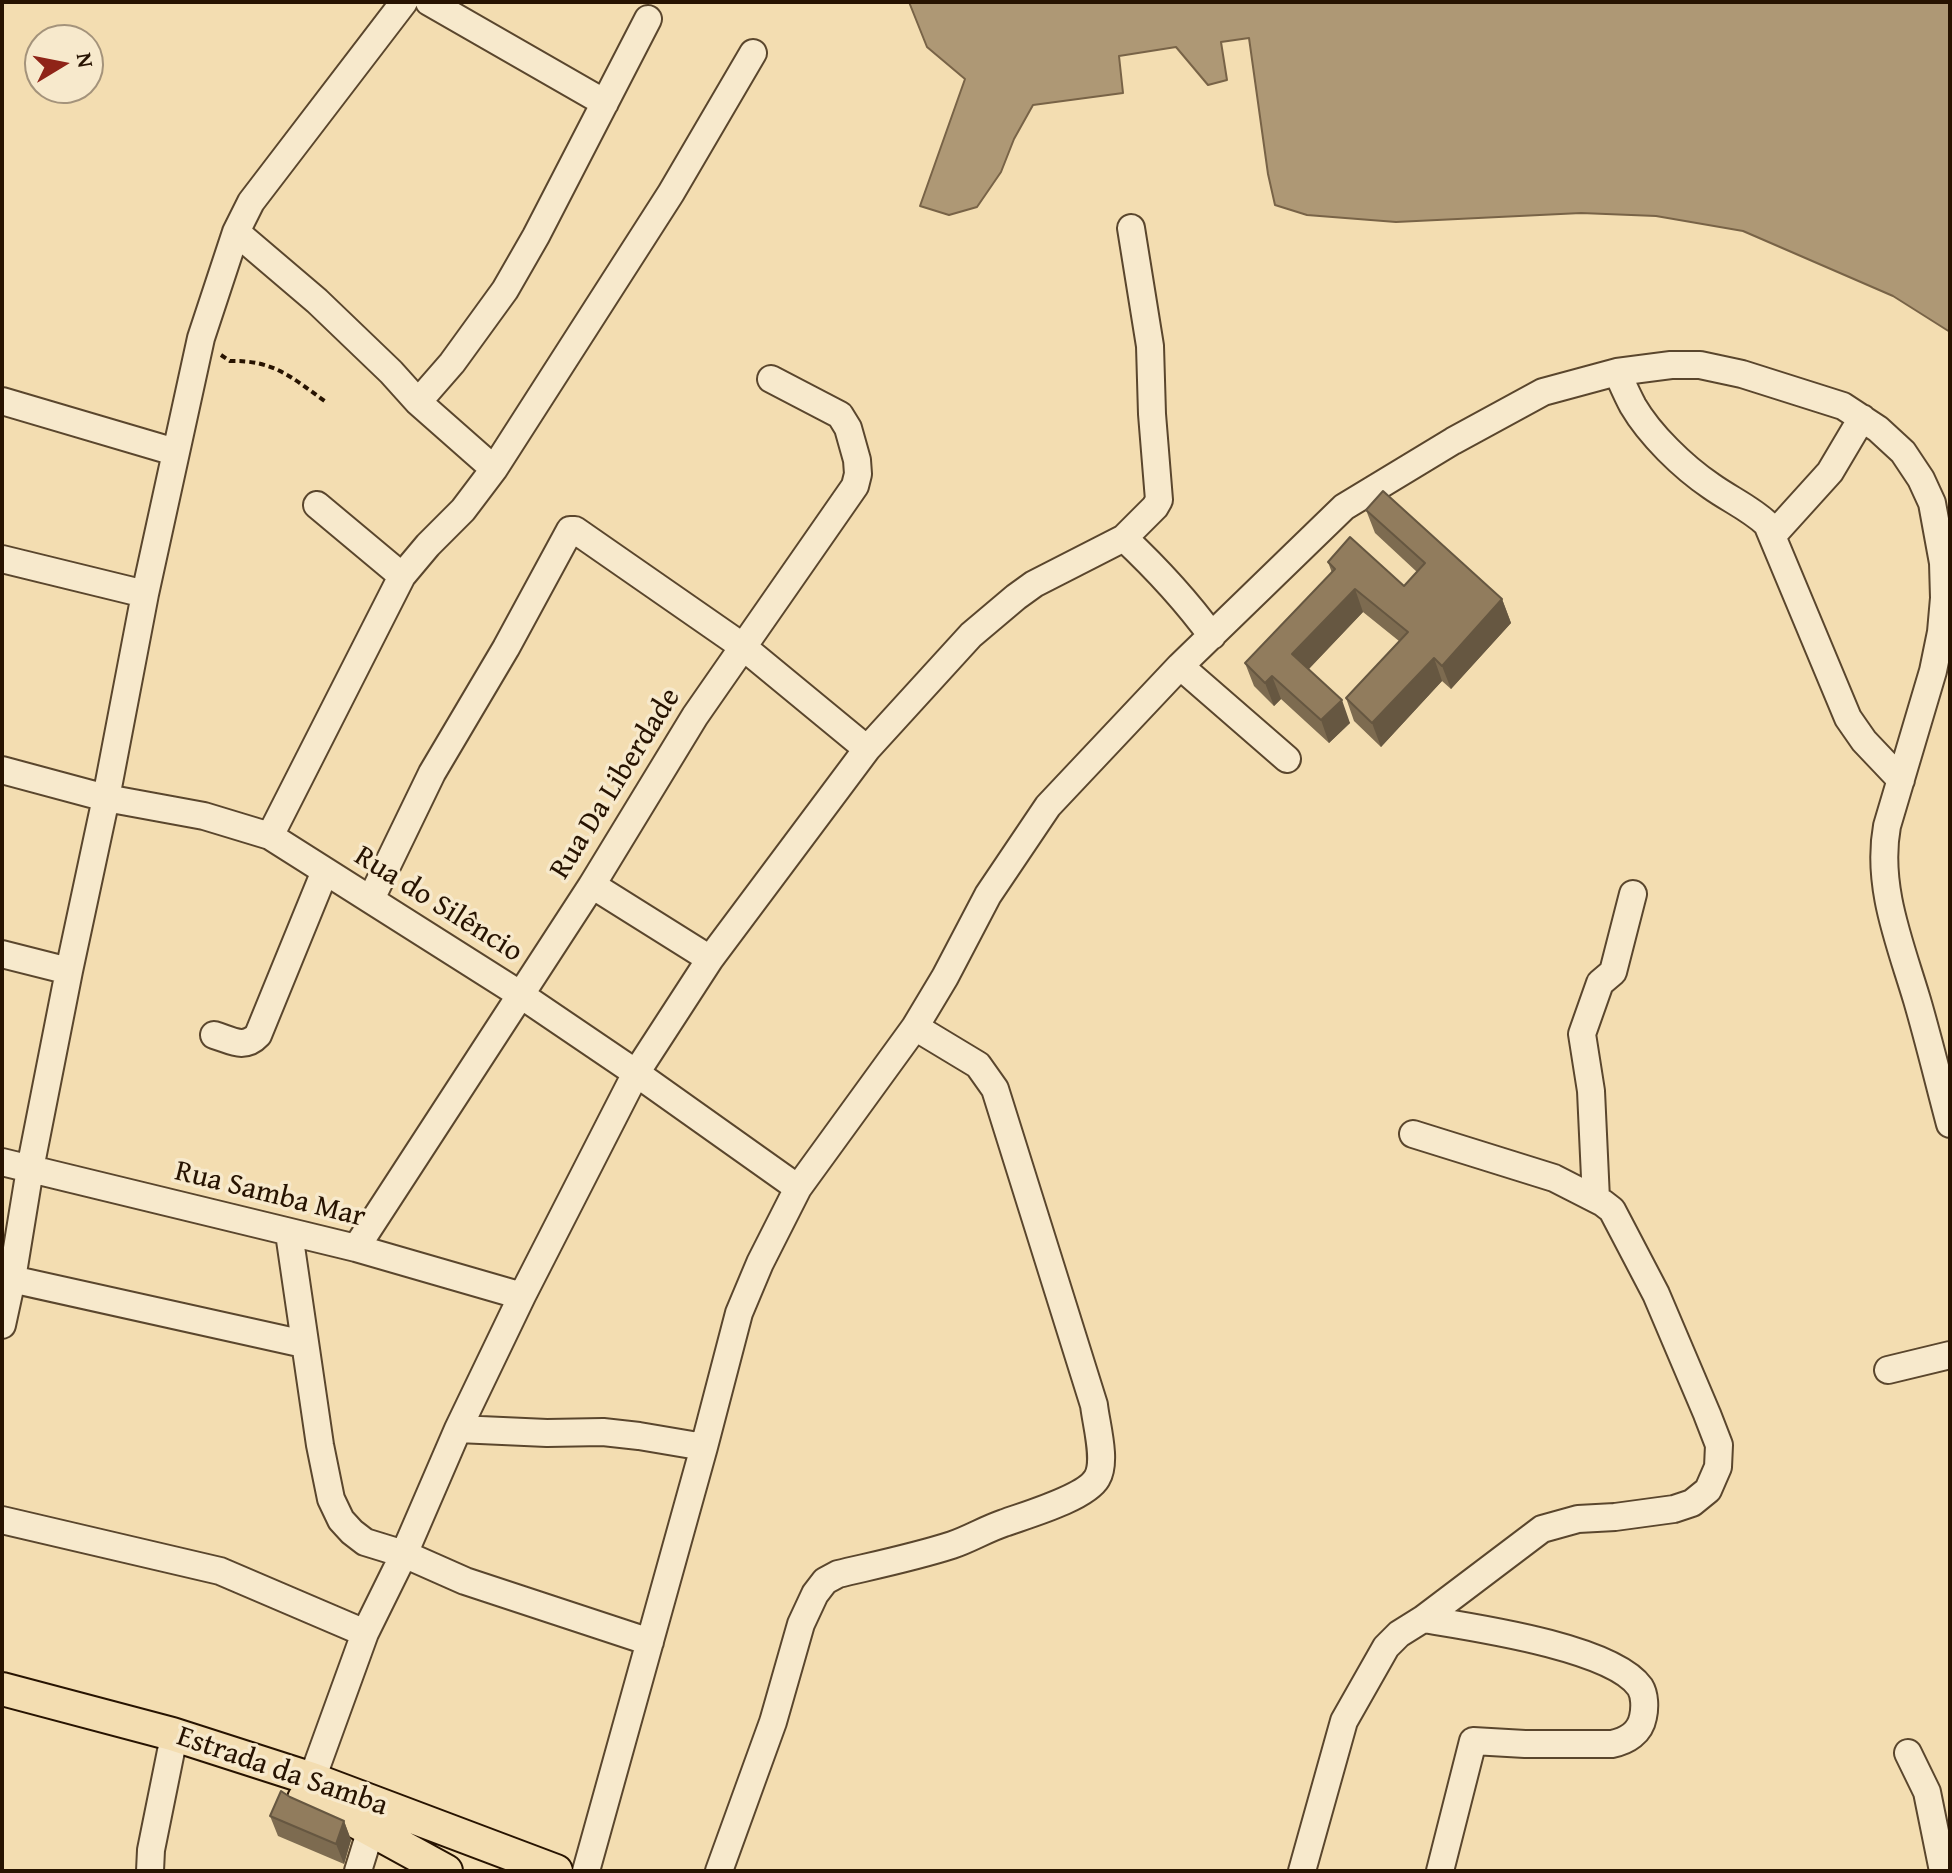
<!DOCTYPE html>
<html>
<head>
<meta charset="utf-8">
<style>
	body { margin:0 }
	#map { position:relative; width:1952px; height:1873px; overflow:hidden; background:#f3ddb1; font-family:"Gentium Book Plus",serif }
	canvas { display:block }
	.frame { position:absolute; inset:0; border:4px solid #271301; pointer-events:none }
	.north { position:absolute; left:24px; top:24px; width:80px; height:80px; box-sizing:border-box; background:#f7e9cc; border:2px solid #a4937b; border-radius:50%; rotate:80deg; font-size:22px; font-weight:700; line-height:32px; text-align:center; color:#271301 }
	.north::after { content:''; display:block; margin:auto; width:28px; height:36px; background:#8f2418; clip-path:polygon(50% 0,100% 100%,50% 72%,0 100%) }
</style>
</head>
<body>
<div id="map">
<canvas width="1952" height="1873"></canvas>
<div class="frame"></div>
<div class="north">N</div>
</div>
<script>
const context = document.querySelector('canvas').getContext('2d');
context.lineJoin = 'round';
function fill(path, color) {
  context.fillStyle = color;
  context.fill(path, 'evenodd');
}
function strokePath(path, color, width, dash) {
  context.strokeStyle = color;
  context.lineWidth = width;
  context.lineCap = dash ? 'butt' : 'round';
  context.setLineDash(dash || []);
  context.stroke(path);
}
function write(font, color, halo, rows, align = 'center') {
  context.font = font + ' "Gentium Book Plus",serif';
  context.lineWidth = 7;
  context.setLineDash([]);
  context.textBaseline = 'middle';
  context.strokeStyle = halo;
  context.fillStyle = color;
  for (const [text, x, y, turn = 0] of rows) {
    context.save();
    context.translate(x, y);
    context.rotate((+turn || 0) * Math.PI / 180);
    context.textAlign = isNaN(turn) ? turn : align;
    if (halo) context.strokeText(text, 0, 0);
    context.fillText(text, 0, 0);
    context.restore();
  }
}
const water = new Path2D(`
	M909 2H1950V332L1893 296 1743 231 1656 216 1581 213 1396 222 1307 215 1275 205 1268 174 1249 38 1221 42 1227 80 1208 85 1176 47 1119 56 1123 93 1033 105 1014 139 1001 172 977 207 949 215 920 206 965 79 927 47Z`);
fill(water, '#ae9875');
strokePath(water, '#786347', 2);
const minor = new Path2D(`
	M429 2 605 103
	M236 232 317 301 391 372 418 402 494 469
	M1617 372C1622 383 1627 395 1633 406 1650 435 1683 467 1711 486 1729 499 1750 508 1767 524L1848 718 1864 741 1901 780
	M2 401 175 452
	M418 402 452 363 505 290 536 236 648 19
	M317 505 402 576
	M1773 535 1830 472 1862 418
	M1124 538 1155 507 1159 500 1152 414 1150 346 1131 228
	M2 559 145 594
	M1180 666 1287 759
	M2 770 106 798 204 816 270 836 521 995 636 1073 798 1188
	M270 836 402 576 428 545 463 510 494 469 671 193 753 53
	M592 885 710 959
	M371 899 432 773 506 648 570 530H575L742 646 867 749
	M2 954 69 971
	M214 1035C231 1040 244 1050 258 1035L325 871
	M2 1162 356 1248 522 1296
	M1596 1199 1591 1091 1582 1034 1600 983 1613 972 1633 894
	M289 1233 320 1445 331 1499 341 1520 352 1532 365 1542 404 1554 465 1581 650 1642
	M356 1248 592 885 695 716 855 486 858 474 857 460 848 428 840 415 771 379
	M2 1277 304 1344
	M2 1325 12 1279 30 1169 69 971 106 798 145 594 201 338 236 232 251 202 404 2
	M1888 1370 1950 1355
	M458 1429 547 1433 603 1432 639 1436 704 1447
	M2 1520 220 1571 365 1633
	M1423 1619C1471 1627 1612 1647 1640 1687 1645 1695 1645 1708 1643 1717 1640 1733 1627 1741 1612 1744H1525L1473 1741 1440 1871
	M1908 1753 1927 1792 1943 1871
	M312 1779 365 1633 404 1554 458 1429 522 1296 636 1073 710 959 867 749 971 635 1016 597 1034 584 1124 538C1158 570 1185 599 1212 636
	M150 1871 151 1850 171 1751
	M358 1871 371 1829
	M586 1871 704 1447 739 1313 760 1263 798 1188 915 1027 945 977 988 895 1048 806 1180 666 1344 507 1453 441 1543 392 1617 372 1671 365H1700L1742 374 1843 406 1878 429 1903 452 1921 479 1932 503 1943 563 1944 598 1941 632 1933 671 1887 826C1876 886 1900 943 1917 1000 1929 1041 1939 1083 1950 1124
	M719 1871 773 1722 801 1624 815 1594 825 1581 838 1574C876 1565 915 1557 952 1545 970 1539 986 1529 1004 1523 1026 1515 1086 1498 1097 1478 1107 1461 1096 1424 1094 1405L995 1089 978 1065 915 1027
	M1302 1871 1344 1721 1386 1647 1399 1634 1423 1619 1542 1529 1578 1519 1615 1517 1674 1509 1692 1503 1708 1490 1718 1467 1719 1445 1707 1414 1656 1294 1612 1210 1603 1203 1554 1178 1413 1134`);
const major = new Path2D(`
	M2 1689 172 1734 312 1779 556 1871
	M304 1799 344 1815 446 1871`);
strokePath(minor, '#5a462d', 30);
strokePath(major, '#271301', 36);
strokePath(new Path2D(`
	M221 355 230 361C274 360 291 377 326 402`), '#271301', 4, [6, 4]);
strokePath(minor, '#f7e9cc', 26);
strokePath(major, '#f3ddb1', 32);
fill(new Path2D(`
	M1366 510 1502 599 1511 623 1451 689 1442 681 1381 747 1354 721 1346 698 1399 641 1363 612 1309 669 1350 723 1329 743 1281 699 1274 706 1254 686 1245 663 1332 573 1328 562 1404 586 1417 572 1375 533Z
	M290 1797 344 1821 351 1840 344 1864 278 1836 270 1816Z`), '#7d6b50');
fill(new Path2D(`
	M1355 589 1363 612 1301 677 1292 654Z
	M1502 599 1511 623 1451 689 1442 666Z
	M1434 658 1442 681 1381 747 1372 723Z
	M1272 676 1281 699 1274 706 1265 683Z
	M1342 700 1350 723 1329 743 1321 720Z
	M344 1821 351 1840 344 1864 336 1844Z`), '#665741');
const building = new Path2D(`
	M1383 491 1502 599 1442 666 1434 658 1372 723 1346 698 1408 632 1355 589 1292 654 1342 700 1321 720 1272 676 1265 683 1245 663 1335 569 1328 562 1350 537 1404 586 1425 563 1366 510Z
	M281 1791 290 1797 344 1821 336 1844 270 1816Z`);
fill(building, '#917c5d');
strokePath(building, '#665741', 2);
write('30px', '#271301', '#f7e9cc', [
	["Rua Da Liberdade",616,784,-58],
	["Rua do Silêncio",438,905,32],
	["Rua Samba Mar",270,1195,14],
	["Estrada da Samba",282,1772,19]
]);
</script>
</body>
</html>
